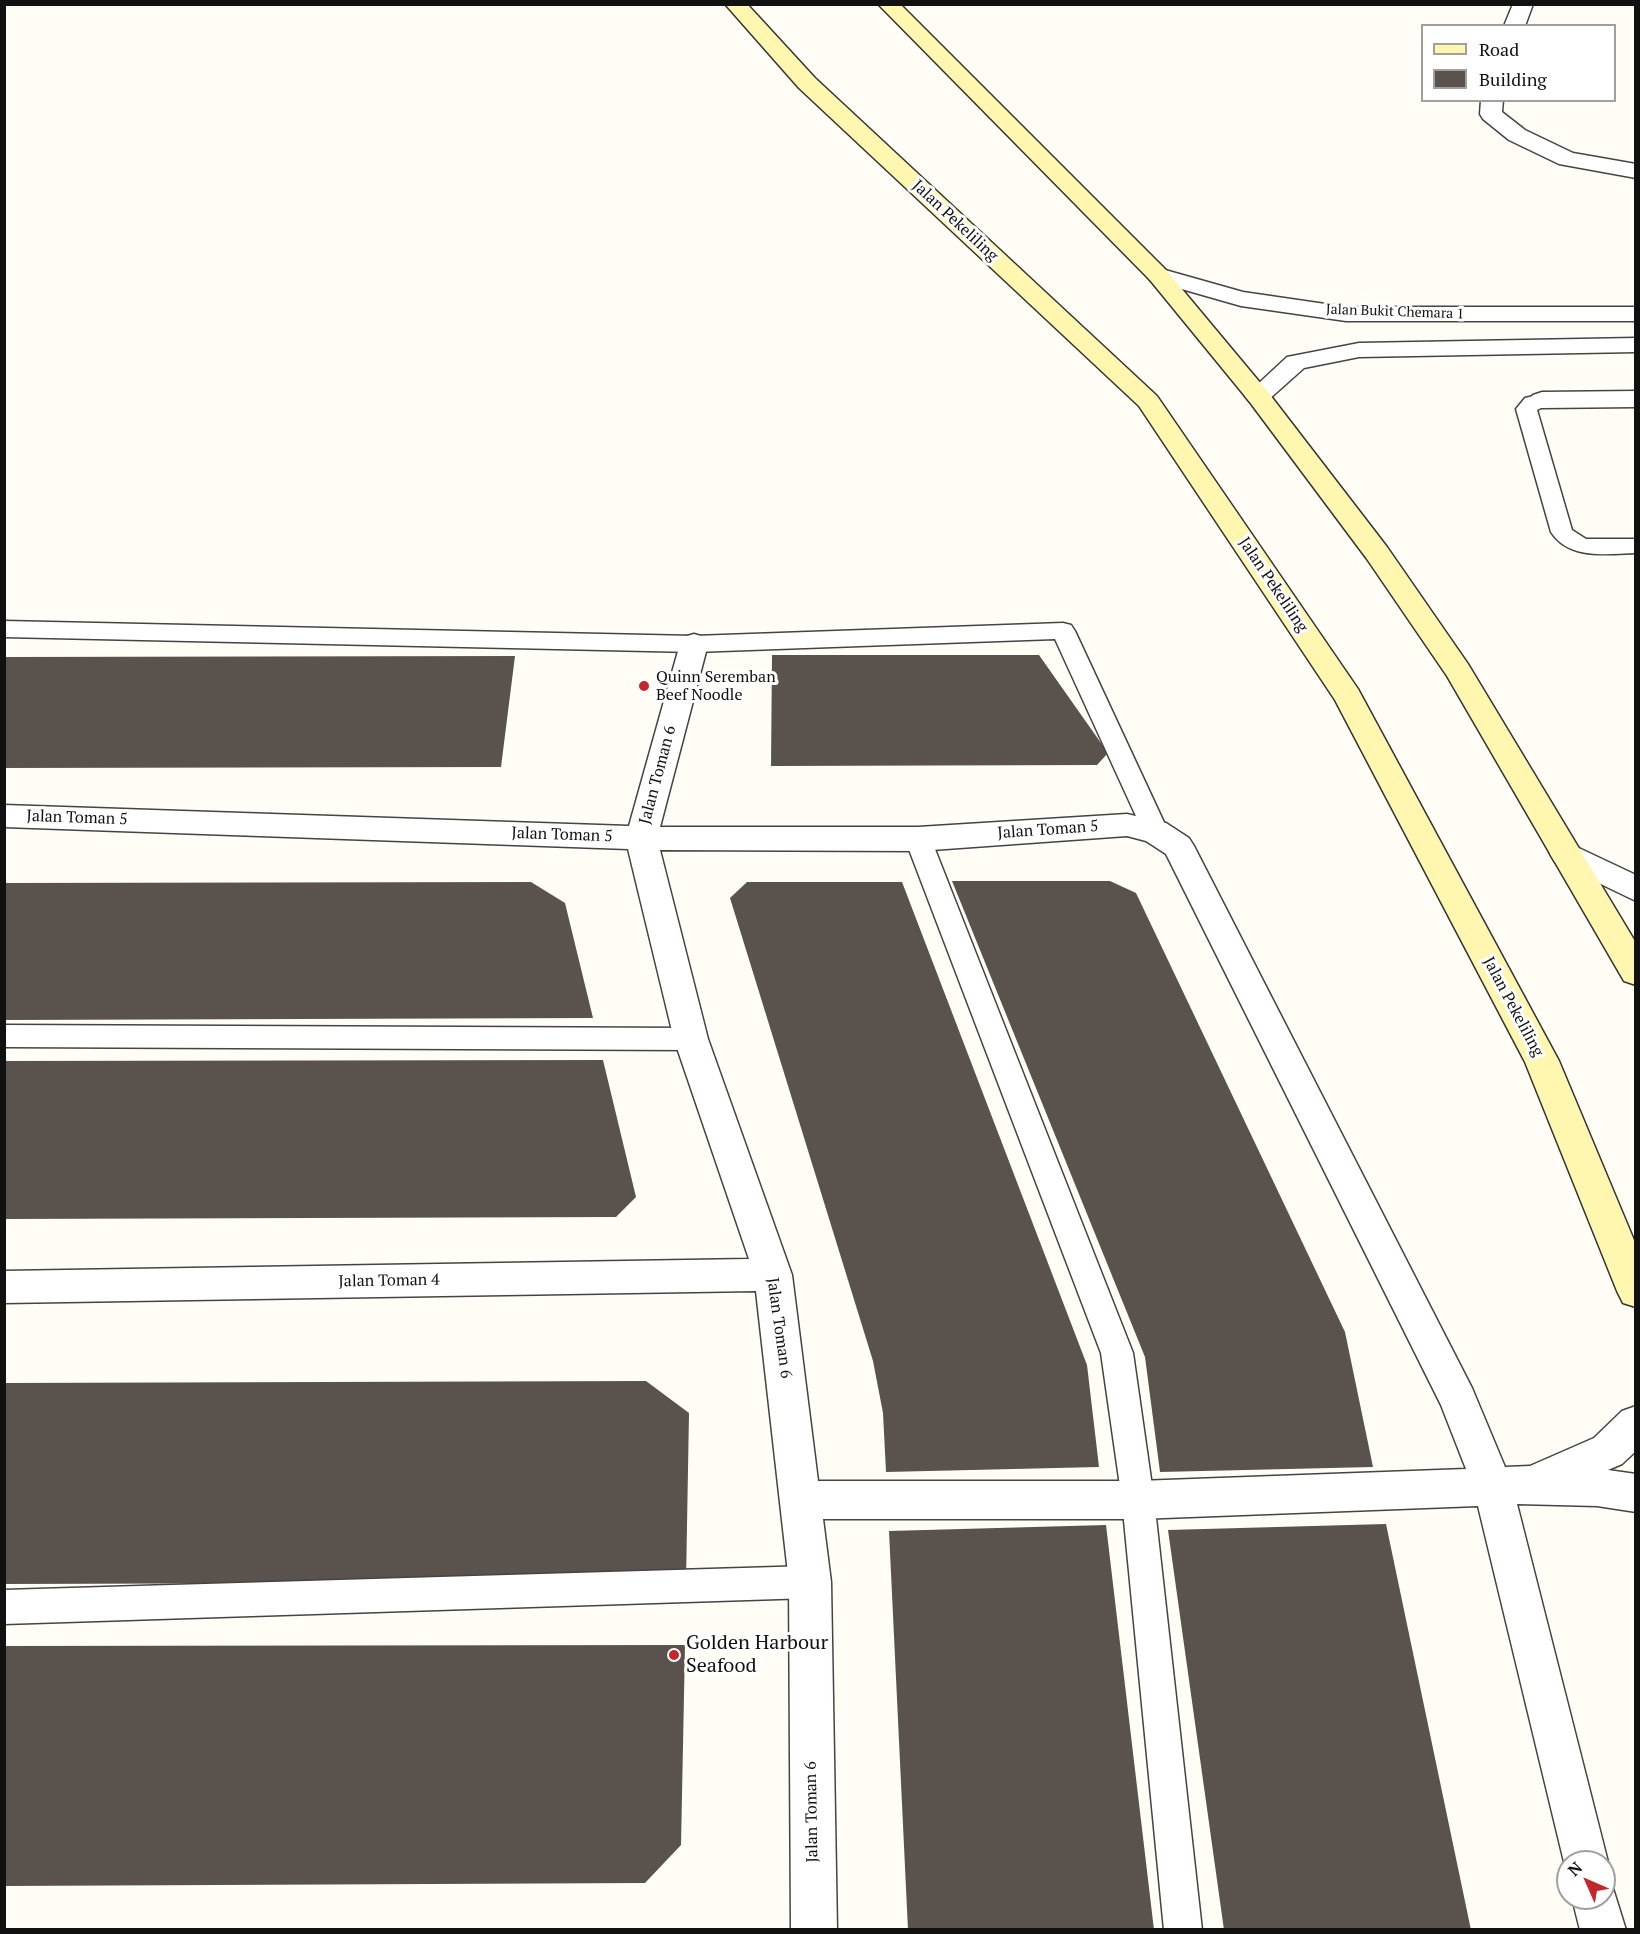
<!DOCTYPE html>
<html>
<head>
<meta charset="utf-8">
<style>
	body { margin:0 }
	#map { position:relative; width:1640px; height:1934px; overflow:hidden; background:#fffdf5; font-family:"PT Serif",serif }
	canvas { display:block }
	.frame { position:absolute; inset:0; border:6px solid #111; pointer-events:none }
	.legend { position:absolute; left:1421px; top:24px; width:195px; height:78px; box-sizing:border-box; background:#fff; border:2px solid #a0a0a0; margin:0; padding:8px 10px; list-style:none; font-size:18px; color:#111 }
	.legend li { display:flex; align-items:center; gap:12px; height:30px }
	.legend b { width:30px; border:2px solid #a0a0a0 }
	.north { position:absolute; left:1556px; top:1850px; width:60px; height:60px; box-sizing:border-box; background:#fff; border:2px solid #a0a0a0; border-radius:50%; rotate:315deg; font-size:16px; font-weight:700; line-height:24px; text-align:center; color:#111 }
	.north::after { content:''; display:block; margin:auto; width:21px; height:27px; background:#c4262e; clip-path:polygon(50% 0,100% 100%,50% 72%,0 100%) }
</style>
</head>
<body>
<div id="map">
<canvas width="1640" height="1934"></canvas>
<div class="frame"></div>
<ul class="legend">
<li><b style="height:8px;background:#fff6b0"></b>Road</li>
<li><b style="height:16px;background:#5a524d"></b>Building</li>
</ul>
<div class="north">N</div>
</div>
<script>
const context = document.querySelector('canvas').getContext('2d');
context.lineJoin = 'round';
function fill(path, color) {
  context.fillStyle = color;
  context.fill(path, 'evenodd');
}
function strokePath(path, color, width, dash) {
  context.strokeStyle = color;
  context.lineWidth = width;
  context.lineCap = dash ? 'butt' : 'round';
  context.setLineDash(dash || []);
  context.stroke(path);
}
function write(font, color, halo, rows, align = 'center') {
  context.font = font + ' "PT Serif",serif';
  context.lineWidth = 6;
  context.setLineDash([]);
  context.textBaseline = 'middle';
  context.strokeStyle = halo;
  context.fillStyle = color;
  for (const [text, x, y, turn = 0] of rows) {
    context.save();
    context.translate(x, y);
    context.rotate((+turn || 0) * Math.PI / 180);
    context.textAlign = isNaN(turn) ? turn : align;
    if (halo) context.strokeText(text, 0, 0);
    context.fillText(text, 0, 0);
    context.restore();
  }
}
fill(new Path2D(`
	M772 655H1039L1108 753 1097 765 771 766Z
	M515 656 501 767 4 768V657Z
	M952 881H1110L1136 893 1345 1332 1373 1467 1160 1472 1145 1357Z
	M531 882 565 903 593 1018 4 1020V883Z
	M747 882H902L1087 1365 1099 1467 886 1472 883 1413 873 1361 730 898Z
	M603 1060 636 1197 616 1217 5 1219V1061Z
	M646 1381 689 1413 686 1582 4 1584V1383Z
	M1386 1524 1471 1930H1224L1168 1530Z
	M1106 1525 1154 1930H908L889 1531Z
	M685 1645 681 1845 645 1883 4 1886V1646Z`), '#5a524d');
const lane = new Path2D(`
	M1542 394 1549 396 1552 400 1549 404 1537 410 1572 530 1586 539H1636V553C1606 554 1569 560 1551 532L1516 409 1525 398Z
	M4 621 694 636 1063 623 1071 625 1075 631 1168 831 1164 838 1155 840 1146 838 1055 639 694 652 4 637Z
	M918 830 927 832 931 839 1133 1353 1154 1500 1202 1930H1164L1122 1500 1101 1353 905 839 909 832Z
	M4 1025 691 1028 701 1031 705 1039 701 1047 691 1050 4 1047Z
	M810 1566 822 1570 827 1582 822 1594 810 1598 4 1624V1590Z`);
const street = new Path2D(`
	M1513 4H1533L1525 26H1504Z
	M1481 100H1503L1502 112 1525 130 1573 153 1636 164V178L1559 164 1509 140 1483 119 1480 114Z
	M1158 268 1243 292 1346 307H1636V321H1346L1241 306 1150 280 1146 275 1150 270Z
	M1636 338V352L1359 357 1304 368 1267 401 1258 404 1249 401 1245 396 1287 357 1359 343Z
	M1636 391V407L1542 408 1533 405 1529 400 1533 395 1542 392Z
	M694 634 704 637 708 644 660 827H918L1127 814 1166 823 1189 838 1194 846 1472 1388 1505 1467 1530 1466 1594 1438 1622 1411 1636 1406V1451L1622 1464 1608 1470 1636 1474V1512L1597 1506 1517 1504 1608 1862 1604 1873V1862H1568V1873L1564 1862 1478 1506 1138 1519H823L831 1582 837 1930H791L789 1582 756 1291 4 1303V1271L749 1259 674 1039 628 849 4 827V805L629 826 680 644 684 637ZM1127 836 1146 841 1166 854 1441 1405 1466 1469 1138 1481H818L792 1275 708 1039 660 850 918 851Z
	M1566 842 1636 875V901L1555 862 1550 854 1555 846Z
	M1604 1879 1611 1882 1626 1930H1580L1572 1898H1604Z`);
const secondary = new Path2D(`
	M725 4H747L815 78 1157 396 1358 689 1559 1061 1636 1245V1307L1623 1303 1617 1291 1525 1062 1335 700 1139 406 799 88Z
	M878 4H900L1166 270 1267 391 1387 547 1468 664 1636 943V985L1624 981 1447 676 1367 559 1249 401 1150 280Z`);
strokePath(lane, '#444', 3);
strokePath(street, '#444', 3);
strokePath(secondary, '#333', 3);
fill(lane, '#fff');
fill(street, '#fff');
fill(secondary, '#fff6b0');
for (const [x, y, r, color] of [
	[644,686,6,"#c4262e"],
	[674,1655,6,"#c4262e"]
]) {
  const dot = new Path2D();
  dot.arc(x, y, r, 0, 2 * Math.PI);
  context.fillStyle = color;
  context.fill(dot);
  strokePath(dot, '#fff', 2);
}
write('14px', '#111', '#fff', [
	["Jalan Bukit Chemara 1",1395,312,2]
]);
write('16px', '#111', '#fff', [
	["Jalan Pekeliling",955,221,43],
	["Jalan Pekeliling",1273,585,56],
	["Jalan Toman 6",658,775,-75],
	["Jalan Toman 5",77,818,2],
	["Jalan Toman 5",1048,830,-4],
	["Jalan Toman 5",562,835,2],
	["Jalan Pekeliling",1513,1007,62],
	["Jalan Toman 4",389,1281,-1],
	["Jalan Toman 6",779,1328,82],
	["Jalan Toman 6",812,1812,-91]
]);
write('16px', '#111', '#fff', [
	["Quinn Seremban",656,677],
	["Beef Noodle",656,695]
], 'left');
write('20px', '#111', '#fff', [
	["Golden Harbour",686,1643],
	["Seafood",686,1666]
], 'left');
</script>
</body>
</html>
